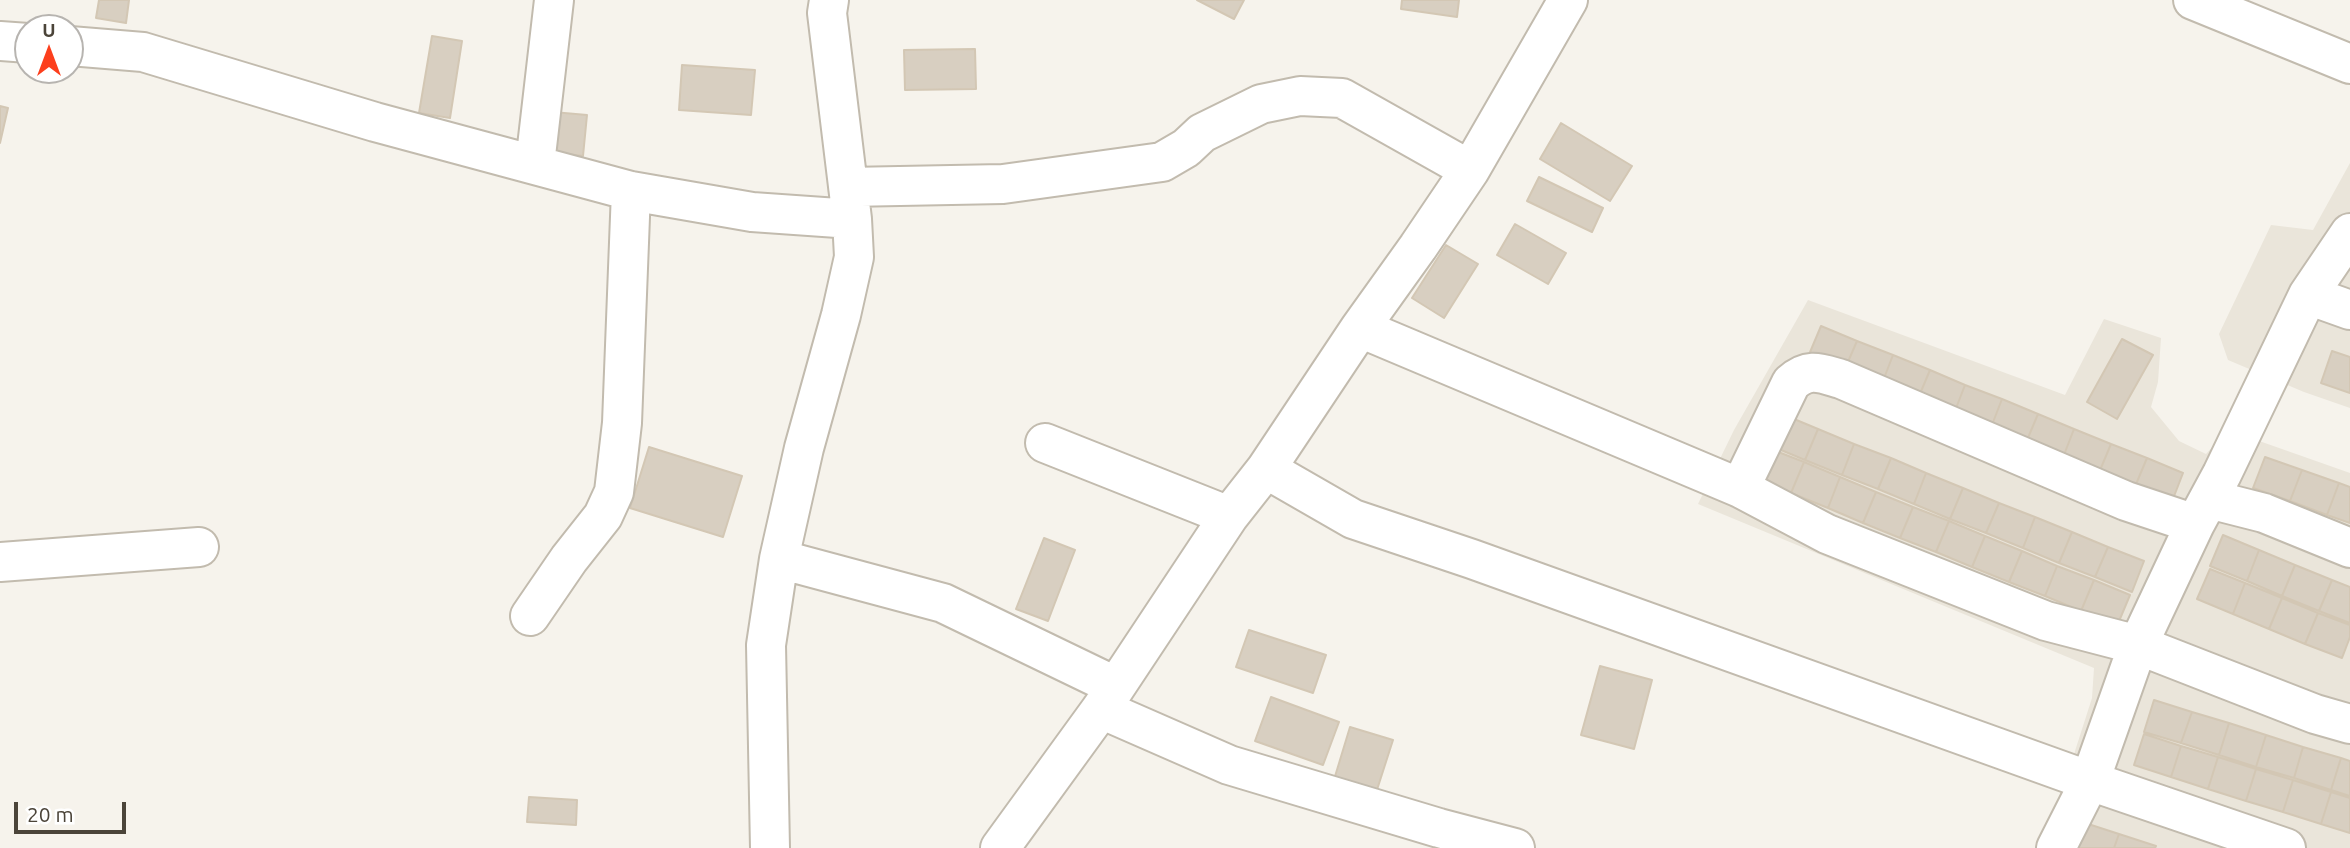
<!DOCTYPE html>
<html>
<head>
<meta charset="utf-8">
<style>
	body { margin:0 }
	#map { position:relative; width:2350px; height:848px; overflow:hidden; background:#f6f3ec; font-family:Ubuntu,sans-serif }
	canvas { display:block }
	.north { position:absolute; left:14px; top:14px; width:70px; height:70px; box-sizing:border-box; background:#fff; border:2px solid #b7b4b0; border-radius:50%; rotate:0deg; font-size:19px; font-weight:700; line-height:28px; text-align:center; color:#4b4439 }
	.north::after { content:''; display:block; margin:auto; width:24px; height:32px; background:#fc3f1d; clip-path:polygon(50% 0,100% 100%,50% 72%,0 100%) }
	.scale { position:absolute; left:14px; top:802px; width:112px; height:32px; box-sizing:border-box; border:4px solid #4b4439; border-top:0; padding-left:9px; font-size:21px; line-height:24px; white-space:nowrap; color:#4b4439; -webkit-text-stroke:5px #fff; paint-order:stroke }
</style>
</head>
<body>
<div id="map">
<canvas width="2350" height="848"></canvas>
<div class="north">U</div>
<div class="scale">20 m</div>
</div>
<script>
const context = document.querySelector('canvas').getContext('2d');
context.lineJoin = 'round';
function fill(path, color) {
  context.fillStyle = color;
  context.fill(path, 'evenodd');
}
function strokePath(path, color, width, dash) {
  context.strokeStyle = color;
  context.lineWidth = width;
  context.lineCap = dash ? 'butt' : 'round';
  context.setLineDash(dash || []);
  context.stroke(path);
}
fill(new Path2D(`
	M2350 163V408L2304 392 2228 360 2219 334 2271 225 2313 230Z
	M1808 300 2065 395 2104 319 2161 338 2158 382 2151 407 2179 441 2206 454 2228 430 2350 473V848H2051L2075 751 2092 698 2094 668 1698 504 1734 430Z`), '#eae5da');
const building = new Path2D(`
	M99 0H129L126 23 96 18Z
	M1197 0H1244L1234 19Z
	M1402 0H1459L1457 17 1401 9Z
	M432 36 462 41 450 118 419 113Z
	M975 49 976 89 905 90 904 50Z
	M682 65 755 70 751 115 679 110Z
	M0 106 8 108 0 143Z
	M553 112 587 115 583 156 550 152Z
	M1561 123 1632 166 1610 201 1540 159Z
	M1539 177 1603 208 1592 232 1527 201Z
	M1515 224 1566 253 1548 284 1497 255Z
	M1446 245 1478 264 1444 318 1412 298Z
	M1821 326 1857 341 1844 371 1808 357Z
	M2122 339 2153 355 2117 419 2087 402Z
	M1857 341 1893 355 1881 386 1844 371Z
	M2332 351 2350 357V393L2321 383Z
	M1893 355 1930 370 1917 401 1881 386Z
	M1930 370 1965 385 1953 416 1917 401Z
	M1965 385 2002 399 1990 430 1953 416Z
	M2002 399 2038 414 2025 445 1990 430Z
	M1782 414 1818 429 1805 460 1769 445Z
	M2038 414 2074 429 2062 460 2025 445Z
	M1818 429 1854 444 1842 475 1805 460Z
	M2074 429 2111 444 2098 475 2062 460Z
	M1854 444 1891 458 1878 489 1842 475Z
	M2111 444 2147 458 2134 489 2098 475Z
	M649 447 742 476 723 537 630 508Z
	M1768 448 1804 462 1791 493 1755 479Z
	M2265 457 2302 470 2290 501 2253 488Z
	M1891 458 1926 473 1914 504 1878 489Z
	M2147 458 2183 473 2171 504 2134 489Z
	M1804 462 1840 477 1828 508 1791 493Z
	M2302 470 2339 483 2327 515 2290 501Z
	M1926 473 1963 488 1950 519 1914 504Z
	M1840 477 1876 492 1863 523 1828 508Z
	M2339 483 2350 487V523L2327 515Z
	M1963 488 1999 503 1986 533 1950 519Z
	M1876 492 1913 507 1900 538 1863 523Z
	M1999 503 2035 517 2023 548 1986 533Z
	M1913 507 1949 521 1936 552 1900 538Z
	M2035 517 2072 532 2059 563 2023 548Z
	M1949 521 1985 536 1972 567 1936 552Z
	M2072 532 2108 547 2095 577 2059 563Z
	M2223 535 2259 550 2247 581 2210 566Z
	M1985 536 2022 551 2009 582 1972 567Z
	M1044 538 1075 550 1048 621 1016 609Z
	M2108 547 2144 561 2132 592 2095 577Z
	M2259 550 2295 565 2282 596 2247 581Z
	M2022 551 2057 566 2045 596 2009 582Z
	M2295 565 2332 580 2319 611 2282 596Z
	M2057 566 2094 580 2081 611 2045 596Z
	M2210 569 2245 583 2233 614 2197 599Z
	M2094 580 2130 595 2117 626 2081 611Z
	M2332 580 2350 587V623L2319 611Z
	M2245 583 2282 598 2269 629 2233 614Z
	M2282 598 2318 613 2305 644 2269 629Z
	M2318 613 2350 625V637L2342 658 2305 644Z
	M1249 630 1326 655 1313 693 1236 667Z
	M1600 666 1652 680 1634 749 1581 735Z
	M1271 697 1339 722 1323 765 1255 741Z
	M2154 700 2192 712 2181 743 2144 732Z
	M2192 712 2229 723 2219 755 2181 743Z
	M2229 723 2266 735 2256 767 2219 755Z
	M1350 727 1393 740 1375 796 1333 783Z
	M2144 734 2181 746 2171 777 2134 765Z
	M2266 735 2303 747 2294 778 2256 767Z
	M2181 746 2218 757 2208 789 2171 777Z
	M2303 747 2341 758 2331 790 2294 778Z
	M2218 757 2256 769 2246 801 2208 789Z
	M2341 758 2350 761V796L2331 790Z
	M2256 769 2293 780 2283 812 2246 801Z
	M2293 780 2331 792 2321 824 2283 812Z
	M2331 792 2350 798V833L2321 824Z
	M529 797 577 800 576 825 527 822Z
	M2082 822 2119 834 2114 848H2073Z
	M2119 834 2156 846 2155 848H2114Z`);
fill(building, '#d8cfc1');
strokePath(building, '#d3c7b4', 2);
const minor = new Path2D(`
	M2193 0 2350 64
	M0 41 28 43
	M70 46 143 52 375 122 631 191 752 212 852 219
	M535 164 554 0
	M848 187 1003 184 1162 162 1186 148 1202 133 1261 104 1300 96 1342 98 1470 170
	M2308 295 2350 310
	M1360 328 1740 488 1827 534 2046 621 2138 645 2315 714 2350 724
	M1045 443 1229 516
	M1266 469 1353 519 1472 559 2090 781 2286 848
	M1740 488 1791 383C1809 367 1820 373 1841 379L2126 501 2195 524
	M2209 499 2264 513 2350 548
	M779 559 943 603 1115 686
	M0 562 199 547
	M530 616 569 559 603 516 614 492 622 423 631 191
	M1101 709 1229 765 1439 828 1515 848
	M770 848 766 645 779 559 804 448 841 315 854 257 852 219 827 13 829 0
	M1000 848 1101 709 1229 516 1266 469 1360 328 1418 247 1470 170 1568 0
	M2056 848 2090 781 2138 645 2195 524 2222 474 2308 295 2350 233`);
strokePath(minor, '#c2bbae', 42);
strokePath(minor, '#fff', 38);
</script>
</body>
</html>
